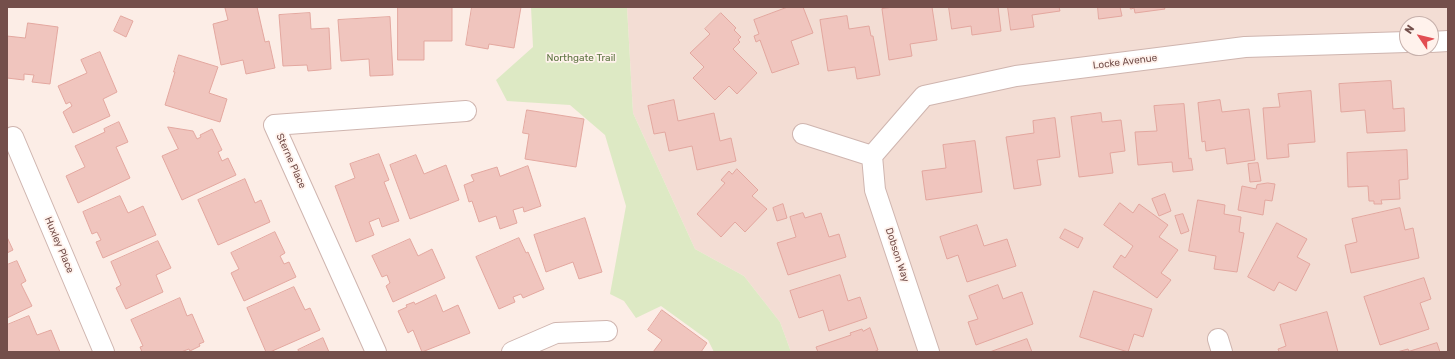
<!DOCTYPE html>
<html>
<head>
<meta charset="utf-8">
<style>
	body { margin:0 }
	#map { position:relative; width:1455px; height:359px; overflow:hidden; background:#fcede6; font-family:Rubik,sans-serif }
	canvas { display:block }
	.frame { position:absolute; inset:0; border:8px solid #744f4b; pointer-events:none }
	.north { position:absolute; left:1399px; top:16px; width:40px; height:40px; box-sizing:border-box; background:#fff2ec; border:1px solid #c7b1ac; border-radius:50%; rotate:305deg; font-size:11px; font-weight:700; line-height:16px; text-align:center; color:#744f4b }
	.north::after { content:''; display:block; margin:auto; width:14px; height:18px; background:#e24e53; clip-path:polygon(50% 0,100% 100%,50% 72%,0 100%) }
</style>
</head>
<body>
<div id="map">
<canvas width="1455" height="359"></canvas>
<div class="frame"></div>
<div class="north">N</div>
</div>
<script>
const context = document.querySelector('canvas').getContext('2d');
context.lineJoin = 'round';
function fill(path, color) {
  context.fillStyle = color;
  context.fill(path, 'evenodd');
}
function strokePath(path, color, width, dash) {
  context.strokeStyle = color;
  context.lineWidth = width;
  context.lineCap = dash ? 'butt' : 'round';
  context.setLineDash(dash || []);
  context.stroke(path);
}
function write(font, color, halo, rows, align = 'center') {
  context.font = font + ' Rubik,sans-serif';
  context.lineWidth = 3.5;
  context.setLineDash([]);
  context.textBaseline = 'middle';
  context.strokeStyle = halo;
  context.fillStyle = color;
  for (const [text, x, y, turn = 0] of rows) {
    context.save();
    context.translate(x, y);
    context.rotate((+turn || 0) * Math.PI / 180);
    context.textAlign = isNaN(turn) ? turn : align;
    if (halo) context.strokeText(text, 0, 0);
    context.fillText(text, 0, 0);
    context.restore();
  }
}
fill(new Path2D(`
	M627 7H1448V352H791L780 322 744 276 695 249 633 113ZM1407 24H1431V48H1407Z`), '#f3ddd4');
fill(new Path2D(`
	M531 7H627L633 113 695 249 744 276 780 322 791 352H714L708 340 661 306 636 318 624 301 610 294 626 206 605 135 570 105 507 101 496 80 533 47Z`), '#dde9c4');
const building = new Path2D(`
	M230 7H257L265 42 269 41 275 68 246 74 243 60 221 65 213 24 228 20 225 8Z
	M398 7H452V41H424V60H398Z
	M472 7H521L514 48 489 44 488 49 466 45Z
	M788 7H803L813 33 791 41 799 64 772 73 760 40 756 42 754 36 759 34 754 20Z
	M894 7H932L937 40 910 44 912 56 889 60 882 9Z
	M949 7H998L1001 31 972 35 971 26 952 29Z
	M1008 7H1059L1060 11 1032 15 1034 27 1011 30Z
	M1098 7H1120L1122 16 1099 19Z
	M1130 7H1164L1165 9 1135 13 1134 8 1131 9Z
	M310 13 311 29 329 28 331 69 308 71 307 65 283 66 279 15Z
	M721 13 736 28 734 30 741 37 738 40 740 42 733 49 757 73 737 94 729 86 715 100 693 78 704 67 690 53 710 34 705 29Z
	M121 16 133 21 126 37 114 31Z
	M847 16 849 29 869 26 871 36H873L880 75 857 79 855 67 828 71 820 20Z
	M390 17 393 75 370 76 369 59 341 61 338 20Z
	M28 23 58 27 50 84 32 82 34 75 24 74V80L7 78V36L25 38Z
	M100 52 117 92 103 99 110 116 73 133 63 112 72 106 70 102 66 104 58 86 87 73 81 60Z
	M179 55 218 67 209 93 227 99 220 122 165 105 175 72H174Z
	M1391 81 1393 109 1404 108 1405 131 1367 133 1365 110 1341 112 1339 84Z
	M1311 91 1315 142 1288 144 1289 157 1267 159 1263 108 1280 107 1278 94Z
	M674 100 678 121 714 113 720 141 731 138 736 161 697 170 692 146 669 151 665 132 654 134 648 106Z
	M1220 100 1222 112 1249 109 1255 160 1227 164 1225 148 1206 151 1205 141 1202 142 1198 103Z
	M1184 104 1189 159 1191 158 1193 170 1173 172 1172 162 1138 165 1135 132 1157 131 1154 106Z
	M527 110 584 119 576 167 525 159 529 134 523 133Z
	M1101 113 1102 122 1121 120 1125 151 1110 153 1113 173 1079 177 1071 117Z
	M1055 118 1060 157 1037 160 1041 185 1014 189 1006 137 1034 133 1033 121Z
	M119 122 128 142 116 147 130 178 78 203 66 176 85 167 75 146 105 132 104 129Z
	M168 127 193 131 197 139 201 137 200 135 212 129 222 150 218 152 222 161 228 158 236 175 182 200 162 156 178 149Z
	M975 141 982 192 926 200 922 171 946 168 943 145Z
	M1407 150 1408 179 1399 180 1400 199 1381 200 1382 204H1374V201H1369L1368 186 1348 187 1347 153Z
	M379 154 389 180 384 182 399 221 382 227 379 218 369 222 374 235 356 242 335 186 355 178 350 164Z
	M416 155 424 174 446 165 459 200 410 219 390 165Z
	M1258 163 1261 181 1250 182 1248 164Z
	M528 166 541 206 524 212 523 207 513 210 517 223 500 229 496 216 479 222 472 201 469 202 464 185 474 181 471 175 497 167 500 176Z
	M737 169 758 190 752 196 767 209 745 232 735 222 721 237 697 214 725 183 721 180 729 171 732 174Z
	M245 179 255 203 261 200 270 222 218 245 198 200Z
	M1268 183 1275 184 1272 201 1265 200 1263 215 1238 210 1242 186 1256 189 1257 185Z
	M1165 194 1171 211 1159 216 1152 199Z
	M120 196 128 213 143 206 156 235 103 258 96 242 101 240 97 232 92 234 83 212Z
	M1198 200 1225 205 1224 214 1241 217 1239 232 1244 233 1237 272 1214 269 1216 256 1189 251Z
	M1120 203 1133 213 1139 204 1168 225 1159 237 1178 250 1161 273 1171 280 1157 298 1113 267 1121 255 1125 258 1133 246 1104 225Z
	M783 204 787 218 777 221 773 208Z
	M1400 208 1405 230 1413 228 1419 258 1351 273 1345 245 1357 242 1352 219Z
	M803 213 805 218 821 213 829 237 839 234 846 257 788 275 777 243 796 237 790 217Z
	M1183 214 1189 231 1181 234 1175 216Z
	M585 218 602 272 579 279 573 262 546 272 534 235Z
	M1277 223 1307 239 1297 257 1310 264 1296 291 1279 282 1274 291 1248 277Z
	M977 225 984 246 1007 239 1016 266 967 282 958 255 947 259 940 237Z
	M1065 229 1083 238 1078 248 1060 238Z
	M275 232 285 253 280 256 284 264 289 262 296 277 244 301 231 273 239 269 231 253Z
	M7 237 13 250 7 253Z
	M519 238 526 253 528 252 544 289 523 298 521 294 513 297 515 302 499 309 476 257Z
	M410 239 418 256 432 249 445 278 393 302 386 286 390 283 387 275 382 277 372 256Z
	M158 241 171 268 156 275 163 292 126 309 116 288 121 285 111 262Z
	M17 261 26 281 21 284 32 306 7 318V265Z
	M840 275 848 301 860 297 867 318 829 331 823 310 799 318 790 291Z
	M1424 278 1431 299 1420 303 1429 329 1380 345 1364 297Z
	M998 285 1003 299 1022 292 1033 324 976 345 968 322 978 319 969 296Z
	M294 287 305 310 310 308 320 330 270 352H266L247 308Z
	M1094 291 1152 309 1143 337 1134 334 1128 352 1080 337Z
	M436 295 443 312 458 305 470 333 422 352 413 330 408 333 398 311 407 307 406 305 414 302 415 304Z
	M180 298 187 316 192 314 204 342 199 344 200 346 190 351 189 349 181 352H142L140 347 143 346 131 320Z
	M662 310 707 343 701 352H653L662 340 648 330Z
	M1327 312 1338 352H1279L1278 349 1286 346 1280 325Z
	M29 316 37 335 51 330 60 352H7V325Z
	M870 328 878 350 874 352H818L816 347 851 335 850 333 862 329 863 331Z
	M323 338 329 352H299L298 350Z
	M1027 339 1032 352H990Z
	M1437 343 1440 352H1397L1408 349 1409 351Z`);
fill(building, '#f0c5be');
strokePath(building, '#e3a79f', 1);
const minor = new Path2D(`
	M1431 42 1448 41
	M803 134 872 156
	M13 137 104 352
	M872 156 924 96 1016 76 1245 47 1407 42
	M872 156 875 190 929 352
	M1218 339 1222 352
	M376 352 274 125 466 111
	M512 352 556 333 607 331`);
strokePath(minor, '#cfb5af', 22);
strokePath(minor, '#fff', 20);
write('10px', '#5d7441', '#fff2ec', [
	["Northgate Trail",581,58]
]);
write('10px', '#744f4b', '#fff2ec', [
	["Locke Avenue",1125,62,-7],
	["Sterne Place",291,161,66],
	["Huxley Place",59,245,67],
	["Dobson Way",897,255,72]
]);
</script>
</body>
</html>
